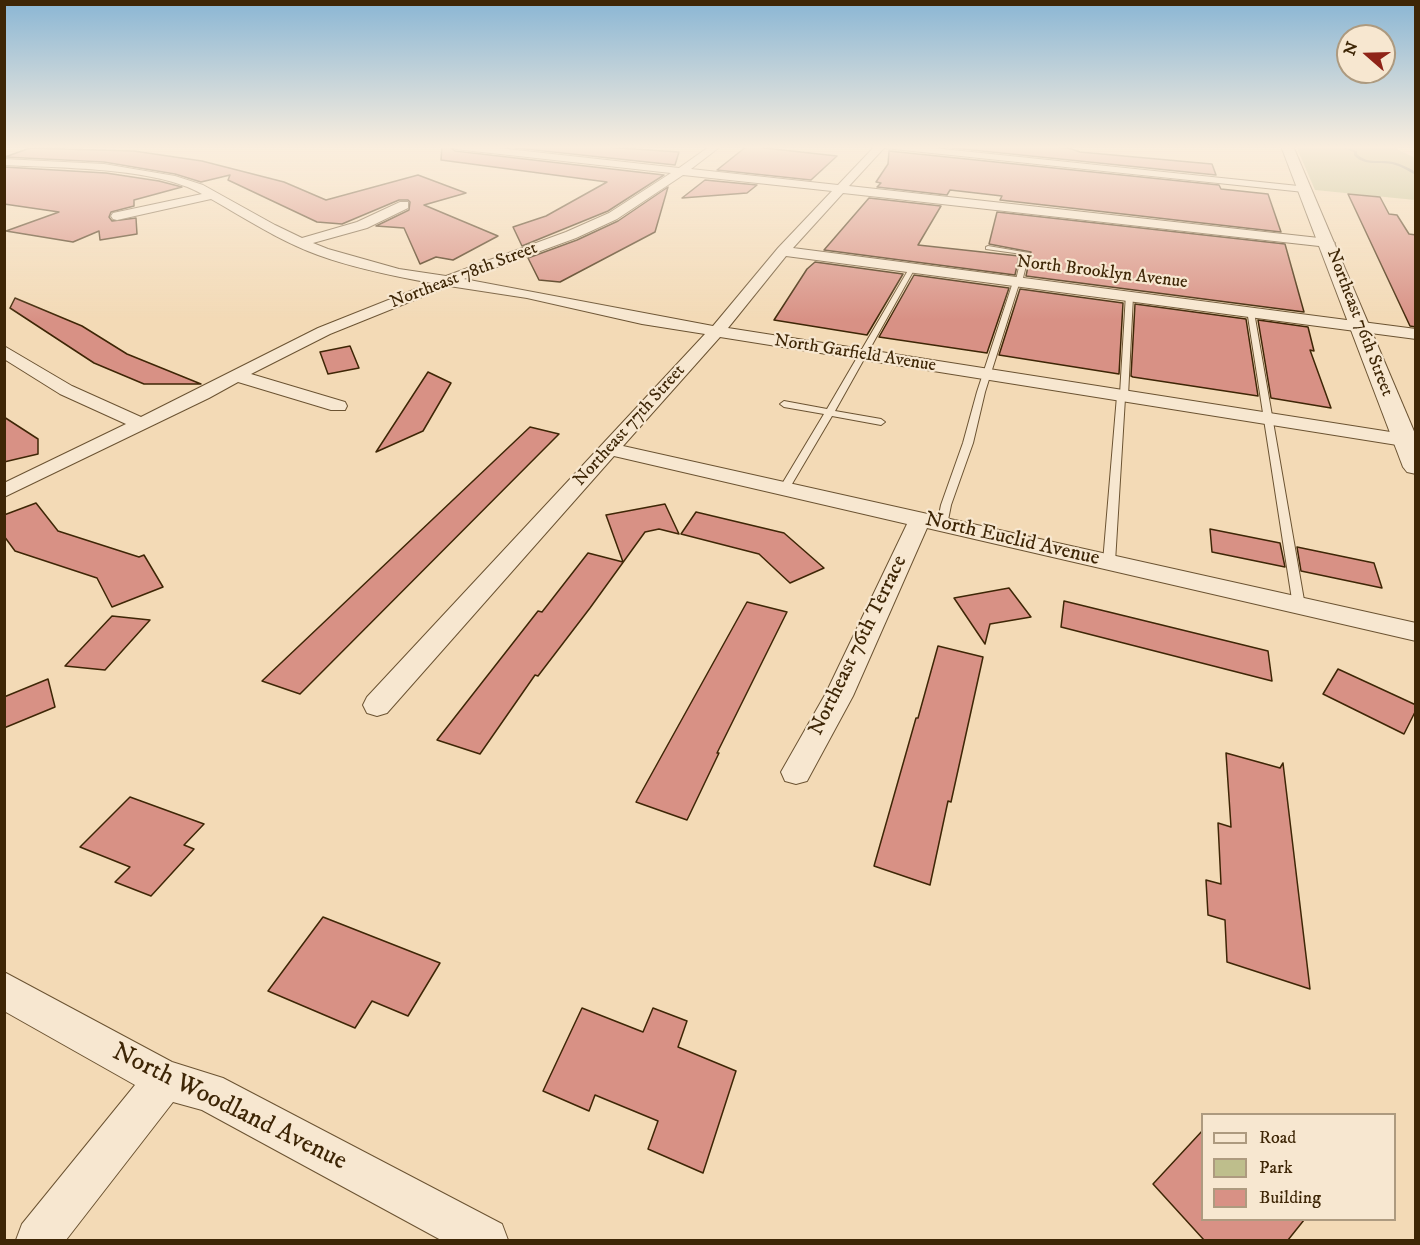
<!DOCTYPE html>
<html>
<head>
<meta charset="utf-8">
<style>
	body { margin:0 }
	#map { position:relative; width:1420px; height:1245px; overflow:hidden; background:#f3dab6; font-family:"IM FELL DW Pica",serif }
	canvas { display:block }
	.frame { position:absolute; inset:0; border:6px solid #3e2606; pointer-events:none }
	.legend { position:absolute; left:1201px; top:1113px; width:195px; height:108px; box-sizing:border-box; background:#f7e7d0; border:2px solid #ad9a7f; margin:0; padding:8px 10px; list-style:none; font-size:18px; color:#3e2606 }
	.legend li { display:flex; align-items:center; gap:12px; height:30px }
	.legend b { width:30px; border:2px solid #ad9a7f }
	.north { position:absolute; left:1336px; top:24px; width:60px; height:60px; box-sizing:border-box; background:#f7e7d0; border:2px solid #ad9a7f; border-radius:50%; rotate:290deg; font-size:16px; font-weight:700; line-height:24px; text-align:center; color:#3e2606 }
	.north::after { content:''; display:block; margin:auto; width:21px; height:27px; background:#8f2418; clip-path:polygon(50% 0,100% 100%,50% 72%,0 100%) }
</style>
</head>
<body>
<div id="map">
<canvas width="1420" height="1245"></canvas>
<div class="frame"></div>
<ul class="legend">
<li><b style="height:8px;background:#f7e7d0"></b>Road</li>
<li><b style="height:16px;background:#bebe8c"></b>Park</li>
<li><b style="height:16px;background:#d89185"></b>Building</li>
</ul>
<div class="north">N</div>
</div>
<script>
const context = document.querySelector('canvas').getContext('2d');
context.lineJoin = 'round';
function fill(path, color) {
  context.fillStyle = color;
  context.fill(path, 'evenodd');
}
function strokePath(path, color, width, dash) {
  context.strokeStyle = color;
  context.lineWidth = width;
  context.lineCap = dash ? 'butt' : 'round';
  context.setLineDash(dash || []);
  context.stroke(path);
}
function write(font, color, halo, rows, align = 'center') {
  context.font = font + ' "IM FELL DW Pica",serif';
  context.lineWidth = 4.5;
  context.setLineDash([]);
  context.textBaseline = 'middle';
  context.strokeStyle = halo;
  context.fillStyle = color;
  for (const [text, x, y, turn = 0] of rows) {
    context.save();
    context.translate(x, y);
    context.rotate((+turn || 0) * Math.PI / 180);
    context.textAlign = isNaN(turn) ? turn : align;
    if (halo) context.strokeText(text, 0, 0);
    context.fillText(text, 0, 0);
    context.restore();
  }
}
fill(new Path2D(`
	M1296 146H1391L1415 158V200L1315 190Z`), '#bebe8c');
fill(new Path2D(`
	M1337 146H1341L1357 151V154C1368 165 1380 159 1393 162 1401 164 1409 168 1416 172V175C1408 171 1401 166 1392 164 1378 161 1365 167 1354 155V152Z`), '#777e6f');
const building = new Path2D(`
	M442 146H448L455 151 664 175 608 211 522 246 513 227 546 216 607 182 441 160Z
	M497 146H592L679 152 675 165Z
	M747 146 837 156 811 180 717 170Z
	M933 146H1043L1069 148 1080 152 1212 164 1216 175Z
	M30 148 134 151 202 161 284 182 326 200 418 175 466 193 424 205 498 236 453 260 436 257 420 264 404 228 376 226 409 210 410 202 408 200H399L342 224 317 222 228 180 230 175 201 182 175 174 104 162 5 157Z
	M889 151 1219 185 1221 189 1268 194 1281 232 1000 200 1002 196 950 190 947 195 877 187 881 183 876 182 888 164Z
	M4 167 106 173 159 181 182 187 134 200V206L111 212 109 217 112 221 136 218 137 234 100 240 99 231 73 242 6 231 59 212 4 204Z
	M705 180 757 185 747 193 682 198Z
	M668 187 655 232 560 282 539 280 528 258 577 240 618 221Z
	M1348 194 1380 197 1389 214 1397 215 1409 234 1416 235V327L1410 326Z
	M869 198 941 206 918 245 1019 256 1015 275 824 250Z
	M997 212 1285 244 1304 312 1026 276 1031 252 989 244Z
	M815 262 903 274 867 335 774 320 807 269Z
	M914 275 1009 288 987 353 879 337Z
	M1020 289 1123 303 1119 374 999 355Z
	M15 298 82 326 127 354 201 384H144L94 363 10 308Z
	M1135 304 1246 319 1258 396 1133 377 1131 376Z
	M1258 320 1308 327 1314 351 1310 350 1331 408 1271 398Z
	M350 346 359 368 328 374 320 352Z
	M428 372 451 383 423 431 376 452Z
	M4 417 38 439V454L4 462Z
	M530 427 559 434 300 694 262 681Z
	M36 503 58 531 139 557 144 555 163 587 112 607 97 578 15 551 4 536V515Z
	M665 504 679 534 659 529 645 532 590 608 538 676 535 675 480 754 437 740 538 611 542 612 588 553 623 562 606 515Z
	M696 512 784 533 824 568 790 583 759 554 681 534Z
	M1210 529 1280 543 1285 567 1212 552Z
	M1297 547 1374 563 1382 588 1301 571Z
	M1009 588 1031 617 990 624 985 644 954 598Z
	M1064 601 1268 651 1272 681 1061 627Z
	M747 602 787 612 717 753H719L687 820 636 802Z
	M112 616 150 620 105 670 65 666Z
	M938 646 983 657 951 802 948 801 930 885 874 866 916 718H918Z
	M1338 669 1416 705V710L1404 734 1323 694Z
	M48 679 55 707 4 728V697Z
	M1226 753 1280 768 1283 763 1310 989 1227 962 1225 920 1208 915 1206 880 1221 884 1218 823 1231 827Z
	M130 797 204 824 184 845 194 849 151 896 115 882 130 867 80 847Z
	M323 917 440 963 408 1016 372 1001 355 1028 268 991Z
	M582 1008 643 1032 653 1008 687 1021 678 1047 736 1071 703 1173 648 1149 658 1121 595 1095 589 1111 543 1091Z
	M1203 1130V1220H1304L1288 1240H1204L1153 1184Z`);
fill(building, '#d89185');
strokePath(building, '#3e2606', 1.5);
const service = new Path2D(`
	M988 246 1029 253 1022 282 1019 284 985 392 973 443 951 505 947 525 942 528 937 525 941 505 963 443 977 392 1013 282 1016 280 1022 254 986 249V247Z
	M910 267 915 268 835 411 881 419 885 422 881 425 832 416 789 489 784 492 780 491 779 489 824 414 784 407 780 404 784 401 827 409Z
	M1126 294 1133 296 1128 396 1125 398 1115 562 1109 566 1103 562 1117 396 1120 394Z
	M1247 310 1254 312 1305 606 1299 610 1293 606Z`);
const minor = new Path2D(`
	M450 146H480L679 168 710 146H721L691 169 838 185 875 146H914L1308 187 1310 189 1304 192 884 148 849 186 1328 239 1335 243 1328 247 843 193 793 248 1416 329V339L786 256 728 328 1416 436V448L720 337 623 446 1416 623V641L927 528 853 696 807 781 796 784 785 781 781 772 826 693 907 524 614 456 387 713 377 716 367 713 363 705 367 697 705 334 642 324 527 298 449 286 330 334 251 374 345 402 347 406 345 410H331L238 382 209 398 4 497V483L126 424 60 394 4 359V346L72 386 141 417 318 328 431 283C393 276 354 268 318 255 280 241 246 219 211 199L117 220 113 219 111 216 113 213 202 194C156 167 58 168 4 165V159L104 164 175 176 203 185 275 225 302 238 357 222 400 202H408V208L367 228 313 243 328 249 399 269 446 276 566 232 609 213 671 173 455 149ZM683 175 832 191 778 248 713 326 464 279 576 238 617 219Z
	M4 972 172 1062 223 1078 502 1224 508 1240H441L202 1110 173 1102 66 1240H16L22 1224 135 1085 4 1011Z`);
const tertiary = new Path2D(`
	M1281 146H1293L1416 436V474L1407 472 1403 467Z`);
strokePath(service, '#6b5332', 2);
strokePath(minor, '#6b5332', 2);
strokePath(tertiary, '#6b5332', 2);
fill(service, '#f7e7d0');
fill(minor, '#f7e7d0');
fill(tertiary, '#f7e7d0');
const sky = context.createLinearGradient(0, 0, 0, 320);
sky.addColorStop(0, '#8ab6d4');
sky.addColorStop(0.46, '#faeede');
sky.addColorStop(1, '#faeede00');
context.fillStyle = sky;
context.fillRect(0, 0, 1420, 320);
write('18px', '#3e2606', '#f7e7d0', [
	["North Brooklyn Avenue",1102,273,7],
	["Northeast 78th Street",464,276,-21],
	["Northeast 76th Street",1359,323,69],
	["North Garfield Avenue",855,354,9],
	["Northeast 77th Street",630,426,-48]
]);
write('21px', '#3e2606', '#f7e7d0', [
	["North Euclid Avenue",1012,540,13],
	["Northeast 76th Terrace",859,646,-64]
]);
write('26px', '#3e2606', '#f7e7d0', [
	["North Woodland Avenue",229,1108,26]
]);
</script>
</body>
</html>
